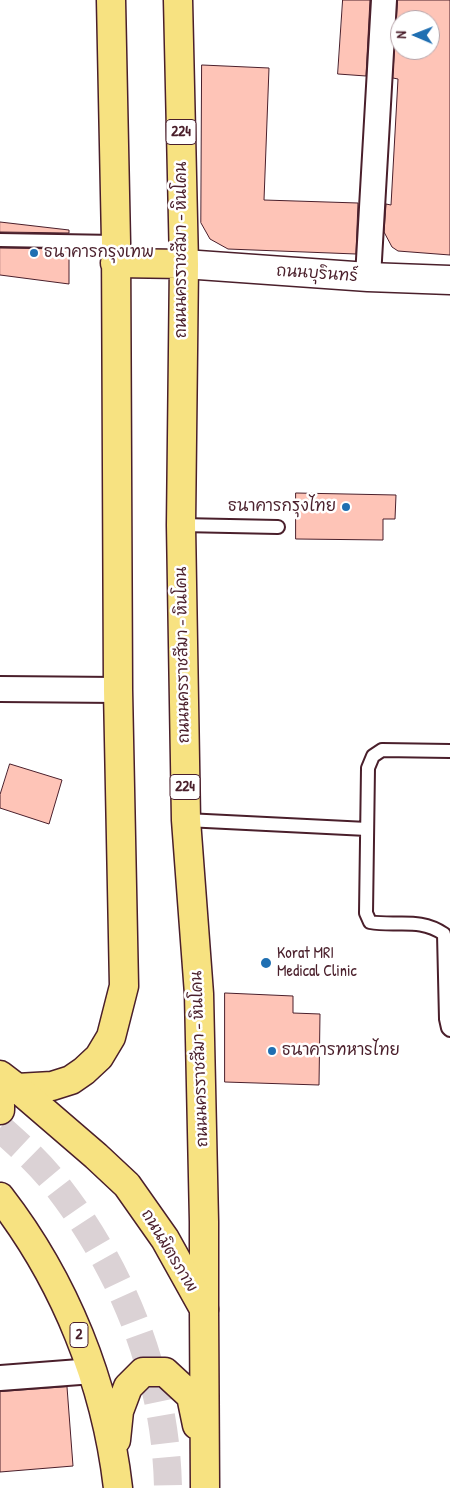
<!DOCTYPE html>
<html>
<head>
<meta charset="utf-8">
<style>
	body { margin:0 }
	#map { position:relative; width:450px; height:1488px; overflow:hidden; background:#fff; font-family:"Patrick Hand",sans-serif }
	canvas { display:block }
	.north { position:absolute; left:390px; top:10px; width:50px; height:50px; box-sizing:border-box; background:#fff; border:1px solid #b7a5aa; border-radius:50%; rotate:271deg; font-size:14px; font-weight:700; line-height:20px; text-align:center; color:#4a1f2b }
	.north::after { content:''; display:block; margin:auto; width:18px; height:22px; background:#1f6fb2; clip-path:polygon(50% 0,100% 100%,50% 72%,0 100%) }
</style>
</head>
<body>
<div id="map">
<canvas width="450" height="1488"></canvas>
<div class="north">N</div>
</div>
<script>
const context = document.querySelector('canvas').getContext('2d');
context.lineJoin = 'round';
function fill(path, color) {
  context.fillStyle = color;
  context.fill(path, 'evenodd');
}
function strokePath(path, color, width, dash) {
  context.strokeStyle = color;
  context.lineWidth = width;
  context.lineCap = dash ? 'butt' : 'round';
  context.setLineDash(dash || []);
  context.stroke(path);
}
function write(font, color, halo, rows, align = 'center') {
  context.font = font + ' "Patrick Hand","Playpen Sans Thai",sans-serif';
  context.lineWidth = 5;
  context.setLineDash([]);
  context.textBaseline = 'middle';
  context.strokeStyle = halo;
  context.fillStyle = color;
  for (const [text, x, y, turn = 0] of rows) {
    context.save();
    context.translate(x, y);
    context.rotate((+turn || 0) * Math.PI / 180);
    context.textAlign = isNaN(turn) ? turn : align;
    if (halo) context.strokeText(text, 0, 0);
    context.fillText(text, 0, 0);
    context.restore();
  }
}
const building = new Path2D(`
	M343 0H370L366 76 338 74Z
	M398 0H450V255L398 251 392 247 384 232 386 204 391 205 398 79 393 78ZM400 20H430V50H400Z
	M202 65 269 68 264 200 358 203 356 254 228 249 210 239 201 223Z
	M0 222 69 230V233L0 232Z
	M0 248 69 249V284L0 275Z
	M296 493 396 495 395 519H383V540L296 539Z
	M10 764 62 780 49 824 0 808V795Z
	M225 993 293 996V1013L320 1014 319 1085 225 1082Z
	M67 1387 73 1466 0 1472V1392Z`);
fill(building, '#fec4b7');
strokePath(building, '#4a1f2b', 1);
strokePath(new Path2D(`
	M0 1128C19 1145 38 1162 54 1182 123 1269 166 1377 168 1488`), '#dbd2d5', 28, [28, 14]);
const service = new Path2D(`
	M0 240 116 242
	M181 525 278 527
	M450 751 382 750 373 756 368 768 366 913 370 922C397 927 419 917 444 934L446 1019 448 1028 450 1030
	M186 820 367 829`);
const minor = new Path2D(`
	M368 277 384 0
	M0 689 118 690
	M0 1378 93 1371`);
const tertiary = new Path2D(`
	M184 264 368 277 450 280`);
const primary = new Path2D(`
	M178 0 184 264 181 525 186 820 199 994 204 1222V1309
	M115 263 184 264
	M17 1088 52 1086 71 1080 84 1071 99 1057 111 1037 124 986 118 690 116 242 111 0`);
const trunk = new Path2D(`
	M0 1075 17 1088 96 1156 127 1185 165 1239 204 1309 205 1488
	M0 1105V1110
	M0 1197C65 1281 106 1383 118 1488
	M116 1440 119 1411 128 1387 143 1372H165L191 1396 197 1425`);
strokePath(service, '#4a1f2b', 16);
strokePath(minor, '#4a1f2b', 28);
strokePath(tertiary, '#4a1f2b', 31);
strokePath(primary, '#4a1f2b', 31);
strokePath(trunk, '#4a1f2b', 31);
strokePath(service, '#fff', 12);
strokePath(minor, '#fff', 24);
strokePath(tertiary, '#fff', 28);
strokePath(primary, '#f7e281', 28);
strokePath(trunk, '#f7e281', 28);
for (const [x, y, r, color] of [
	[34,253,5,"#1f6fb2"],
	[346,507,5,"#1f6fb2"],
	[266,963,6,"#1f6fb2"],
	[272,1051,5,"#1f6fb2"]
]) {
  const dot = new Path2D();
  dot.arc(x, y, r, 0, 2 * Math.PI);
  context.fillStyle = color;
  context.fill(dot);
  strokePath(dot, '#fff', 2);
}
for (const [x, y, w] of [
	[181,132,30],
	[185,787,30],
	[79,1335,18]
]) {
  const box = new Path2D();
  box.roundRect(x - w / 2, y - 12.5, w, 25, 4);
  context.fillStyle = '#fff';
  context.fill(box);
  strokePath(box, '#4a1f2b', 1);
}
write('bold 15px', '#4a1f2b', null, [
	["224",181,132],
	["224",185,787],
	["2",79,1335]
]);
write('16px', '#4a1f2b', '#fff', [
	["ถนนนครราชสีมา - หินโคน",182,250,-90],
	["ถนนบุรินทร์",317,274,4],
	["ถนนนครราชสีมา - หินโคน",183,655,-91],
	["ถนนนครราชสีมา - หินโคน",200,1059,-92],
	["ถนนมิตรภาพ",169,1251,59]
]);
write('16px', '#4a1f2b', '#fff', [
	["ธนาคารกรุงเทพ",44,253],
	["ธนาคารกรุงไทย",336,507,"right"],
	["Korat MRI",277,954],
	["Medical Clinic",277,972],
	["ธนาคารทหารไทย",282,1051]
], 'left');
</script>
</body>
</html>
